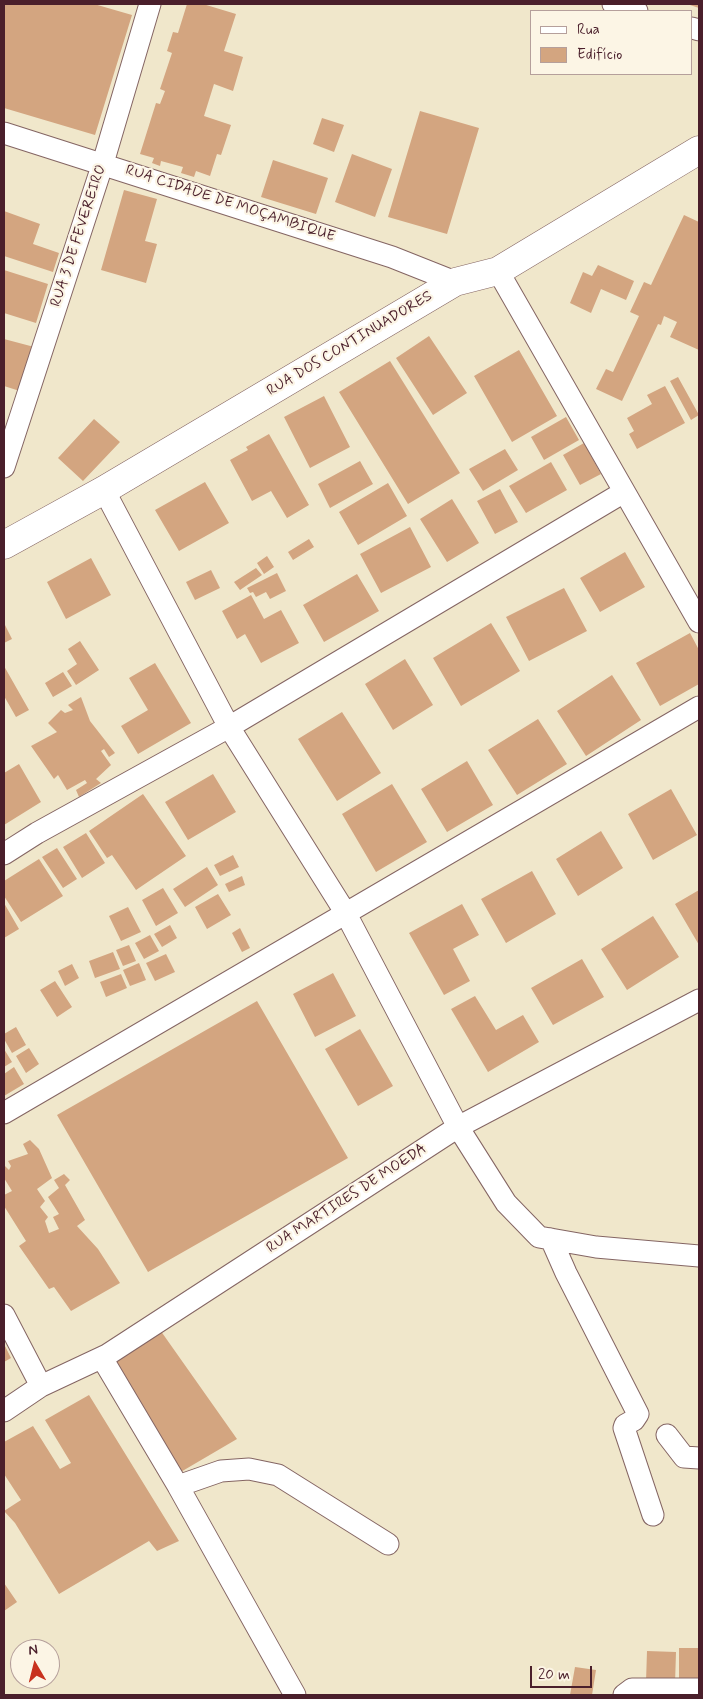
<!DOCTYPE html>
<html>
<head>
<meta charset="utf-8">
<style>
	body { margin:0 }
	#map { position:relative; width:703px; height:1699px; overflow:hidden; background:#f0e7cb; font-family:Mynerve,sans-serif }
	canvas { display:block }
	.frame { position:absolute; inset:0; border:5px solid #4a1f2b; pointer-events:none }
	.legend { position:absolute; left:530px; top:10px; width:162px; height:65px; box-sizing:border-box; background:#fcf5e5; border:1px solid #b59f9b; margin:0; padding:6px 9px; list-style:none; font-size:15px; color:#4a1f2b }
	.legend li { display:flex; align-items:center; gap:10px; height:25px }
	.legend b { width:25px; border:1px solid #b59f9b }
	.north { position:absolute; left:10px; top:1639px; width:50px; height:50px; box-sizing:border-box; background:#fcf5e5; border:1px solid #b59f9b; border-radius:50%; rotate:352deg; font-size:14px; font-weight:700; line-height:20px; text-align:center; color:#4a1f2b }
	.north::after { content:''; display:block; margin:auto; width:18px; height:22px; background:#c8321e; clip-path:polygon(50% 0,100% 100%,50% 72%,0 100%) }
	.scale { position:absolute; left:530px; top:1666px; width:62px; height:22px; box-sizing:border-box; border:2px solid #4a1f2b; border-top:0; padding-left:6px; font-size:15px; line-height:18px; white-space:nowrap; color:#4a1f2b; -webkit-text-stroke:4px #fcf5e5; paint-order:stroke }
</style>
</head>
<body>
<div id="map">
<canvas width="703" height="1699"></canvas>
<div class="frame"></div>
<ul class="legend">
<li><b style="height:6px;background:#fff"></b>Rua</li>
<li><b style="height:14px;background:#d3a580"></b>Edifício</li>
</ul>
<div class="north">N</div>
<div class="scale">20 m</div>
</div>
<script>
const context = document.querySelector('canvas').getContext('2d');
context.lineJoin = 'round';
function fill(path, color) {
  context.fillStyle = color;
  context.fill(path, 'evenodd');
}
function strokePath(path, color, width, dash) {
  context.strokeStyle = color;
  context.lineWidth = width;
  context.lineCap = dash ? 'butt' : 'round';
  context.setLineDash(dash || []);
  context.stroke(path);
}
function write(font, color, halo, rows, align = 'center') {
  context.font = font + ' Mynerve,sans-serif';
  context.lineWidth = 4.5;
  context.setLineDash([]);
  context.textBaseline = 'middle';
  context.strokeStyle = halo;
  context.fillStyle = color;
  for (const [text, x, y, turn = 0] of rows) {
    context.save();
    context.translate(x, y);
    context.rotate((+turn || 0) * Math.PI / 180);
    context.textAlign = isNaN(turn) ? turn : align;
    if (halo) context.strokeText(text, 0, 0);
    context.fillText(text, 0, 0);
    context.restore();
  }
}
fill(new Path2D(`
	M4 4H94L132 15 95 135 4 108Z
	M187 4H203L236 14 224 51 243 57 233 91 214 84 204 116 231 125 221 155 217 154 210 176 196 171 194 177 181 173 183 167 161 161 160 166 152 163 154 158 140 154 156 103 160 104 165 91 160 89 172 53 167 51 173 32 178 33Z
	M687 4H699V8Z
	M420 111 479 128 447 234 388 217Z
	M322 118 344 125 334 152 313 144Z
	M352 154 392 169 375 217 335 202Z
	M273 160 328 178 316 214 261 197Z
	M124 190 157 199 145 241 157 244 146 283 101 270Z
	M4 211 40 224 33 244 59 253 53 272 4 256Z
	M684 215 699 222V350L670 337 677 322 664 316 661 325 658 324 622 401 596 389 606 369 613 372 639 316 630 312 644 282 651 285Z
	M598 265 634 281 626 300 601 289 591 313 570 303 583 272 592 276Z
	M4 270 48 284 36 323 4 313Z
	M429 336 467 393 433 415 396 358Z
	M4 339 38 348 26 393 4 386Z
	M519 350 557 416 512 442 474 376Z
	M390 361 460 473 408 504 339 392Z
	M678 377 699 415 691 420 670 381Z
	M665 386 685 423 637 449 629 434 634 431 627 418 652 404 647 395Z
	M324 396 350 447 310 468 284 417Z
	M566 417 579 440 544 460 531 437Z
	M94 419 120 442 83 481 58 458Z
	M269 434 309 505 287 518 271 491 252 501 230 460 248 450 246 447Z
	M584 443 601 474 580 485 563 455Z
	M505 449 518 470 483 491 469 469Z
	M360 461 373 484 330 508 318 484Z
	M551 462 567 490 526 513 509 486Z
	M205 482 229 523 179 551 155 510Z
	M388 483 407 516 358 545 339 512Z
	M500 489 518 522 495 534 477 501Z
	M452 499 479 543 447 562 420 519Z
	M410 527 431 567 381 593 360 554Z
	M309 539 314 547 293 560 288 552Z
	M625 552 645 587 600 612 580 578Z
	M267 556 274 567 264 574 257 563Z
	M91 558 111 595 66 619 47 582Z
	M256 568 262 575 240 590 234 582Z
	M211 570 220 588 195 600 186 582Z
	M277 573 286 591 270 599 266 592 256 597 253 592 250 593 247 588Z
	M357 574 379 611 324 642 303 605Z
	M564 588 587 631 529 661 506 617Z
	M251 595 264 619 281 610 299 643 261 663 245 634 237 639 222 611Z
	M4 623 12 639 4 643Z
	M491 623 520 671 461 706 433 658Z
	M690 633 699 650V684L660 706 636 663Z
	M80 641 99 670 76 685 67 671 77 664 68 649Z
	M405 659 433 705 393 730 365 684Z
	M155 663 191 723 138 754 121 726 148 710 129 678Z
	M4 666 29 710 16 717 4 696Z
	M63 672 72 686 53 697 45 683Z
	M612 675 641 720 586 756 557 711Z
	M81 697 90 721 115 753 109 757 104 749 101 751 111 765 96 779 101 783 79 797 76 790 87 783 85 780 67 790 58 775 54 779 31 746 57 732 48 723 61 710 65 713 73 710 68 705Z
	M342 712 381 773 337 801 298 739Z
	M538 719 567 764 517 795 488 750Z
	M467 761 493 805 447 832 421 789Z
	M19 764 41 802 4 825V773Z
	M213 774 236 812 188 840 165 802Z
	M392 784 427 842 376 872 342 814Z
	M671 789 697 835 653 860 628 814Z
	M143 794 186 856 136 890 112 855 107 858 89 831Z
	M601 831 623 868 578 896 556 859Z
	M86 833 105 863 82 878 63 847Z
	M57 848 77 879 63 888 42 857Z
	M233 855 239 867 220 876 214 865Z
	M39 859 63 896 21 922 4 896V881Z
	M207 867 218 885 185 907 173 889Z
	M532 871 556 914 506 943 481 899Z
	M242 876 245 885 229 892 225 884Z
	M163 888 178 913 156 926 142 900Z
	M699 890V945L675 904Z
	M218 894 231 915 207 929 195 907Z
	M4 903 19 929 4 938Z
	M462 904 479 935 453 949 470 981 444 995 409 933Z
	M128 907 141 932 121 941 109 916Z
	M653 916 679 957 627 990 601 949Z
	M170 925 177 938 162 947 154 934Z
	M240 928 250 948 242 952 232 933Z
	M150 935 159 951 144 959 135 943Z
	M129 945 136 961 123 966 116 950Z
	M113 952 120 969 95 978 89 961Z
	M166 954 175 972 155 981 146 963Z
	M582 959 604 997 553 1025 531 988Z
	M139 963 146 980 130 986 123 970Z
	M72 964 79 978 65 986 58 971Z
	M333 973 356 1016 315 1037 293 994Z
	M121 974 127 988 106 997 100 982Z
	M55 981 72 1007 57 1017 40 990Z
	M475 996 496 1030 523 1015 539 1042 488 1072 451 1009Z
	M257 1001 348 1158 148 1272 57 1115Z
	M16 1027 26 1045 12 1053 4 1039V1034Z
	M360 1029 393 1086 358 1106 325 1049Z
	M29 1048 39 1064 26 1073 16 1056Z
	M4 1049 12 1062 4 1067Z
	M14 1067 24 1084 4 1096V1074Z
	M30 1140 39 1149 52 1178 37 1189 45 1201 40 1207 48 1217 45 1221 49 1233 59 1229 53 1217 59 1214 48 1197 59 1188 54 1180 64 1174 70 1180 65 1185 85 1220 77 1226 98 1249 120 1283 71 1311 54 1287 49 1289 19 1246 26 1241 4 1206V1195L12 1191 4 1178V1165L9 1170 11 1166 8 1161 28 1154 23 1144Z
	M158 1327 237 1439 179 1473 107 1355Z
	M4 1344 11 1358 4 1362Z
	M89 1395 179 1541 157 1551 149 1541 59 1594 15 1523 4 1511 21 1500 4 1474V1442L33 1426 60 1469 71 1463 45 1420Z
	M4 1583 17 1602 4 1611Z
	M679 1648H699V1685H679Z
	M647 1651 676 1652 675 1684 646 1682Z
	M575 1667 596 1670 592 1695H570Z`), '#d3a580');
const minor = new Path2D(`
	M613 4 637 11
	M692 28 699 30
	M4 133 392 257 455 282
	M498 271 699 622
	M4 467 103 163 150 4
	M104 490 229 727 345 912 458 1127 506 1203 539 1237 596 1247 699 1256
	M4 854 37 833 229 727 624 492
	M4 1113 699 707
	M551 1239 566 1273 638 1414 634 1420 625 1425 624 1428 653 1515
	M4 1315 41 1386
	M102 1358 178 1486 295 1695
	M4 1411 41 1386 107 1355 458 1127 699 1000
	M667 1435 684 1457 699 1458
	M178 1486 221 1471 249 1469 278 1475 388 1544
	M624 1695 632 1689H699`);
const tertiary = new Path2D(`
	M4 545 104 490 455 282 498 271 699 150`);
strokePath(minor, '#846563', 23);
strokePath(tertiary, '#846563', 29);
strokePath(minor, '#fff', 21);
strokePath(tertiary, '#fff', 28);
write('15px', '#4a1f2b', '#fcf5e5', [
	["RUA CIDADE DE MOÇAMBIQUE",230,204,18],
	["RUA 3 DE FEVEREIRO",79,236,-72],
	["RUA DOS CONTINUADORES",350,344,-31],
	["RUA MARTIRES DE MOEDA",347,1199,-33]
]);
</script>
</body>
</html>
